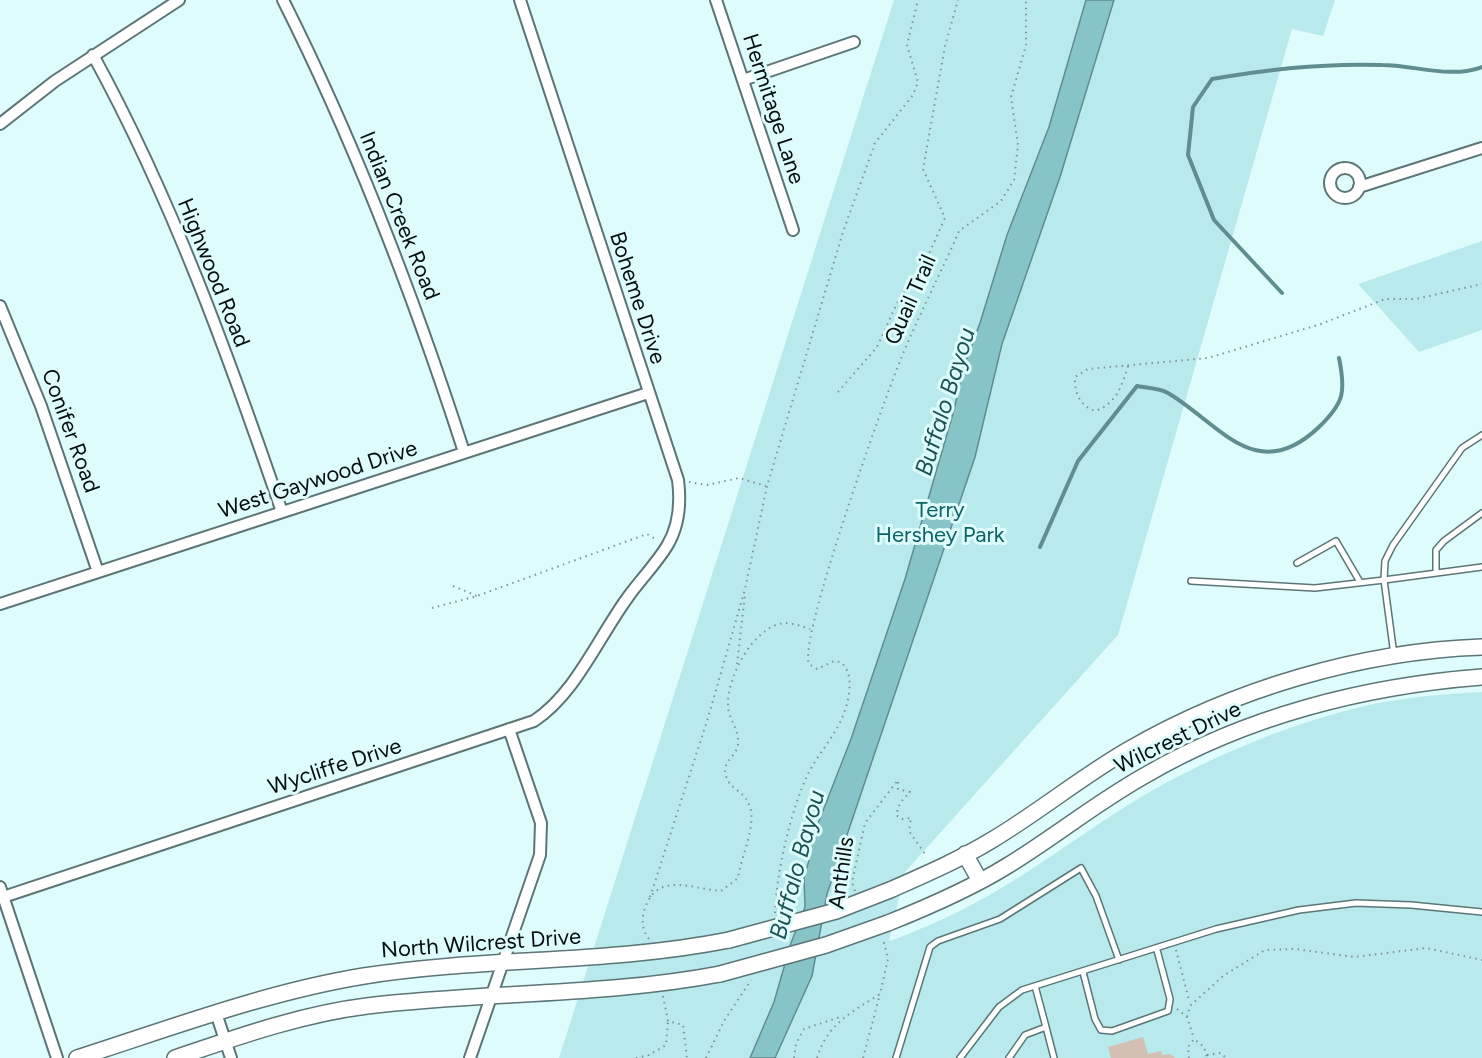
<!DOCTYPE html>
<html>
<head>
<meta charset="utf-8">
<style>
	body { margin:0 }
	canvas { display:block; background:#dffcfd }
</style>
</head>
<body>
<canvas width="1482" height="1058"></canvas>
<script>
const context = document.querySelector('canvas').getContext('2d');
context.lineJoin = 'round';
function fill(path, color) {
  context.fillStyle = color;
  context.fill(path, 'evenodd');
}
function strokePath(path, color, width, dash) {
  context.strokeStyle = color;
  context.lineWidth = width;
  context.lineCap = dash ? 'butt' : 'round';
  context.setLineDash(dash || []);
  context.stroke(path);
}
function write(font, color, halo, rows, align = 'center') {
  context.font = font + ' Figtree,sans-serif';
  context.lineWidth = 6;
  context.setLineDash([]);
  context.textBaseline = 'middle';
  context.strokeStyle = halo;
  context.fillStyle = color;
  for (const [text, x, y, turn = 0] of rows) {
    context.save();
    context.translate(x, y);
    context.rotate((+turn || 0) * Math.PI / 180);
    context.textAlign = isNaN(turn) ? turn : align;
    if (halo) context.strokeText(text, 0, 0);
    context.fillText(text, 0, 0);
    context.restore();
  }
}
fill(new Path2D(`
	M894 0H1335L1323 36 1292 29 1118 635 905 872 889 941C901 938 914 931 927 926 1012 891 1075 835 1153 790 1217 754 1297 721 1369 705 1406 697 1444 694 1482 692V1058H559Z
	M1482 241V330L1419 352 1358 284Z`), '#b8eaed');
const water = new Path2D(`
	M1086 0H1114L1060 177 1002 344 975 457 827 894 812 976 775 1058H750L774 1002 791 943 805 907 804 877 810 857V844L851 739 905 579 954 410 963 368 980 323 1007 235 1049 127Z`);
fill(water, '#87c4c7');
strokePath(water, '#608d90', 1.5);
strokePath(new Path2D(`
	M1282 293 1214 220 1188 155 1193 107 1212 79C1268 69 1325 63 1382 65 1414 65 1451 79 1482 67
	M1040 547 1078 461 1137 386C1146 388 1160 388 1168 393 1219 423 1256 487 1319 427 1344 403 1346 392 1339 358`), '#608d90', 4);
fill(new Path2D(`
	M1143 1037 1148 1054 1161 1051 1162 1055 1170 1054 1175 1058H1111L1108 1047Z`), '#d4c0b2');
const service = new Path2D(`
	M1297 563 1336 541 1360 582
	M1436 573V550L1444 541 1482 513
	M1191 581 1315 588 1384 580 1385 561 1393 545 1462 448 1482 435
	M1394 655 1384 580 1482 567
	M1083 972 1095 1019 1101 1030 1112 1031 1168 1011 1170 999 1157 950
	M1046 1027 1054 1058
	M896 1058 930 947 938 941 1000 919 1081 868 1096 896 1119 960
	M960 1058 999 1007 1022 990 1216 929 1299 910 1356 903 1411 905 1482 912
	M1009 1058 1025 1035 1046 1027 1035 986`);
const minor = new Path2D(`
	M283 0C356 145 414 297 464 452
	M716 0 793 230
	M93 55C172 199 229 357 282 512
	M743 80 854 42
	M0 124 55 81 179 0
	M1330 183a15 15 0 1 1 30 0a15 15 0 1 1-30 0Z
	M1359 187 1482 148
	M0 306 41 406 98 572
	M0 604 648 393
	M0 887 57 1058
	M0 898 534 721C576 693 598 638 628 597 640 580 656 564 667 546 679 526 681 503 678 480L520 0
	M216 1013 231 1058
	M470 1058 540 855 541 823 509 729`);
const secondary = new Path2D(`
	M965 854 980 881
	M890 890C924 875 961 859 992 840 1039 812 1081 777 1128 750 1233 689 1362 651 1482 647
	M888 923C928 907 970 889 1007 866 1053 838 1096 803 1144 776 1246 716 1365 686 1482 677
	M77 1058C171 1028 266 992 364 976 486 957 608 964 729 940
	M175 1058C237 1037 302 1014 367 1006 484 992 604 996 720 974`);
strokePath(service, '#5c7576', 8);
strokePath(minor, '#5c7576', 14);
strokePath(secondary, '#5c7576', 18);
strokePath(new Path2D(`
	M1128 366C1122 386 1116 404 1095 411 1080 406 1074 392 1075 377L1088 369 1208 358 1321 324 1385 299H1416L1482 284
	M838 392 877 347 898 301 924 265 945 218 923 169 945 46 958 0
	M689 482 707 485 739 478 766 486
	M453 586 477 596
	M432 608 477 596 647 534 657 540
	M737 664 745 595
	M855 891 852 882 865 823 898 780V789L910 792 900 803 896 815 902 819 911 818 909 831 927 857
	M650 897 708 718 745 589 767 486 843 232 875 143 913 95 918 82 907 45 918 0
	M775 913C776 874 791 809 808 774 819 752 838 733 845 710 850 696 854 671 840 662L834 661 817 669 809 664C798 640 884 400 900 361 916 322 935 284 953 245L959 231 1001 201 1014 180 1018 145 1011 97 1026 45V0
	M649 939C642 930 641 919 645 908 658 871 692 889 721 891L738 878C741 857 754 832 751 811 747 790 730 791 726 776 721 761 737 757 738 744 740 730 728 719 728 705 727 678 751 632 779 624 789 621 801 626 810 629
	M1176 950 1189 1000
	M663 996 668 1021 683 1025 687 1058
	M1177 1009 1187 1017 1194 1039
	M1187 1017 1190 1006 1223 976 1265 950 1295 949 1354 957 1426 948 1482 960
	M1207 1055 1221 1053 1226 1058
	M636 1058 649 1055 666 1045 668 1021
	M706 1058 724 1021 751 980
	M794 1058 796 1044 804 1029 843 1016
	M817 1058C827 1024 852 1012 880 994L888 959 883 939
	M863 1058 880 994
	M1189 1058 1188 1047 1194 1039 1204 1047 1207 1058`), '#7f9394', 2, [1.5, 4.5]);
strokePath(service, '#fff', 5);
strokePath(minor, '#fff', 10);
strokePath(secondary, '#fff', 15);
const secondaryBridge = new Path2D(`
	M729 940 836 911 890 890
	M720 974 826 945 888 923`);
strokePath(secondaryBridge, '#5c7576', 18, []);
strokePath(secondaryBridge, '#fff', 15);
write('22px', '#050e0f', '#dffcfd', [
	["Hermitage Lane",773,109,72],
	["Indian Creek Road",399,216,68],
	["Highwood Road",213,273,68],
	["Boheme Drive",637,298,72],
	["Quail Trail",911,300,-66],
	["Conifer Road",70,431,70],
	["West Gaywood Drive",318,480,-18],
	["Wilcrest Drive",1178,738,-26],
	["Wycliffe Drive",335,767,-18],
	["Anthills",842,873,-82],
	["North Wilcrest Drive",481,944,-4]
]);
write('22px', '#0c6367', '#dffcfd', [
	["Terry",940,511],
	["Hershey Park",940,536]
]);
write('italic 24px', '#1d5255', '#dffcfd', [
	["Buffalo Bayou",946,402,-73],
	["Buffalo Bayou",798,865,-75]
]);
</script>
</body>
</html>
